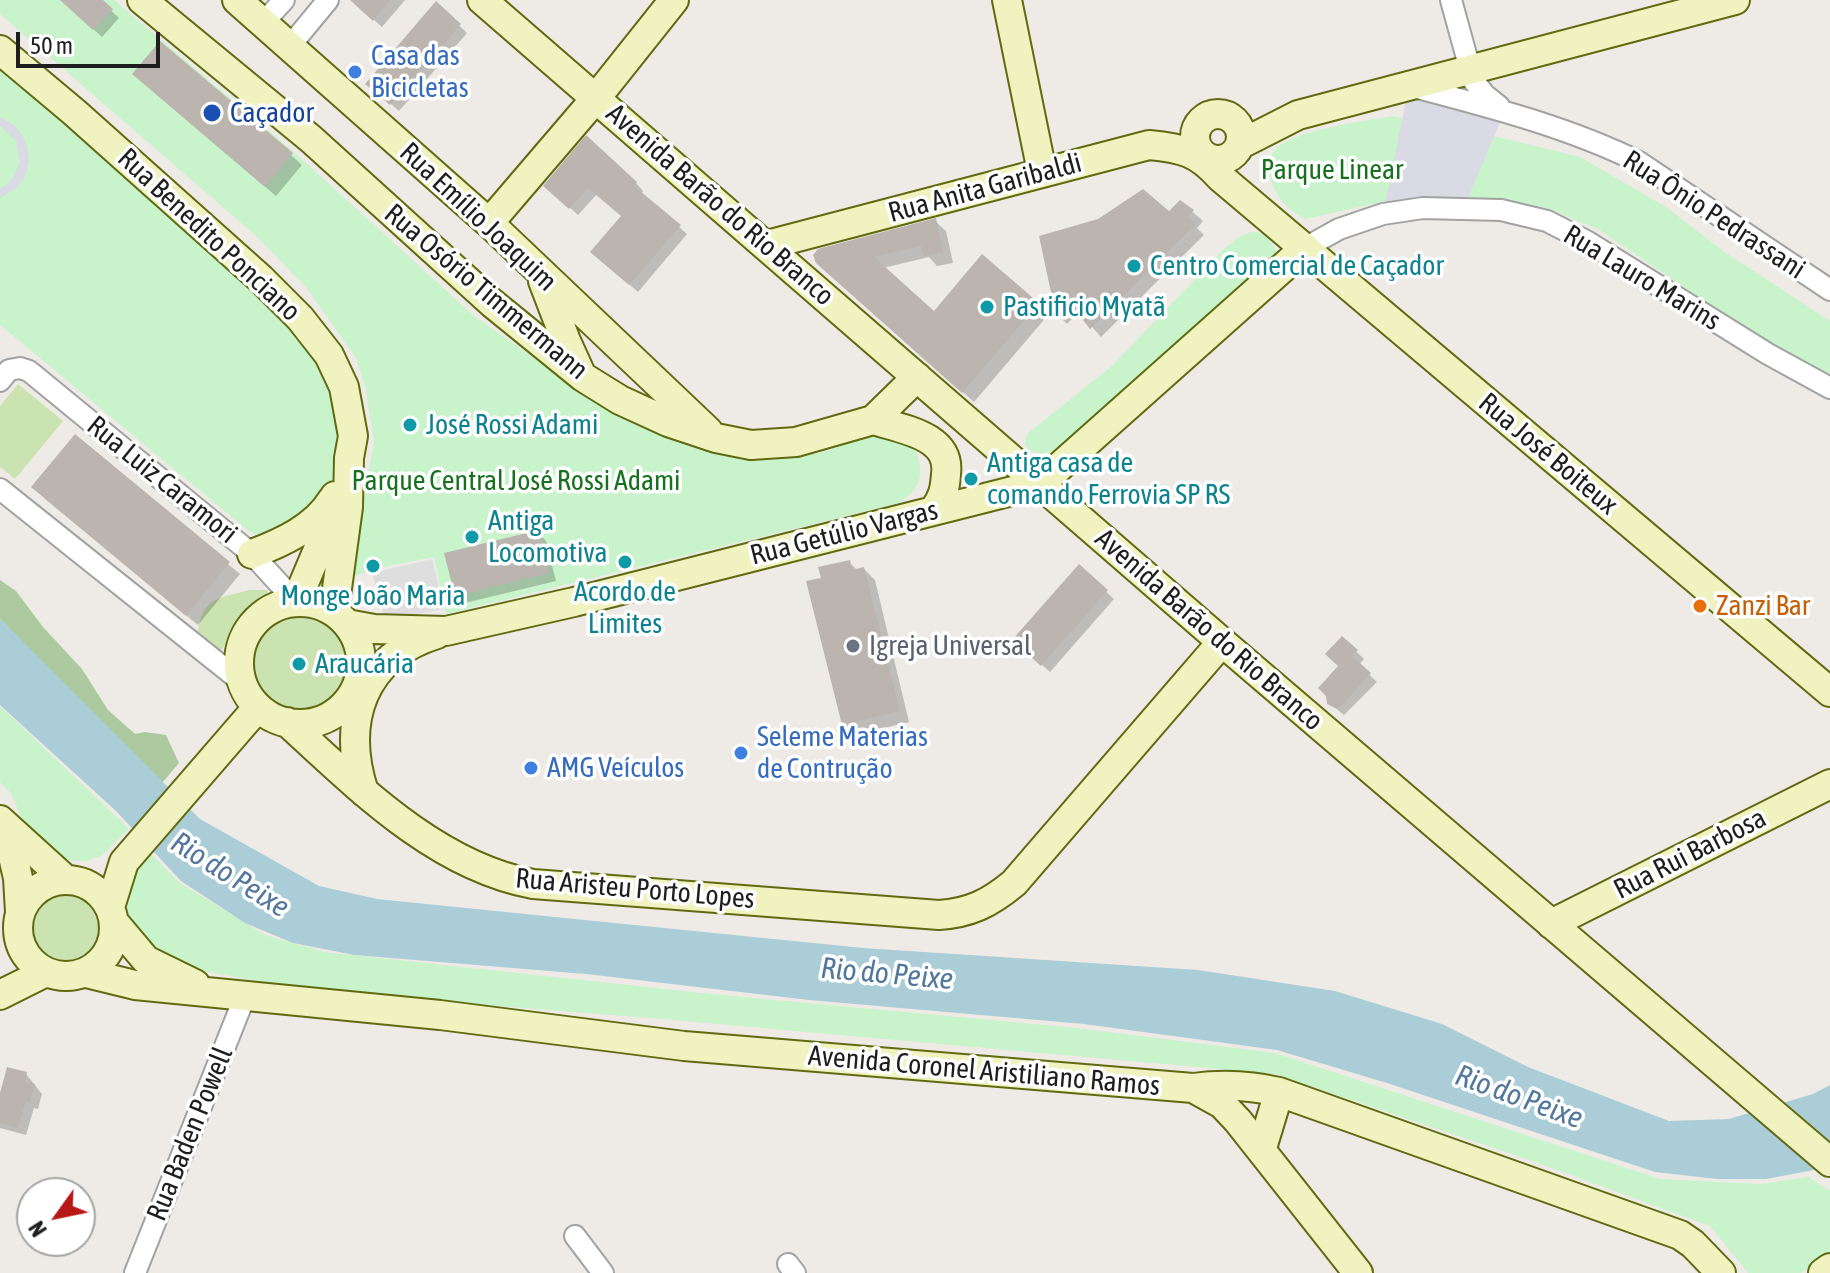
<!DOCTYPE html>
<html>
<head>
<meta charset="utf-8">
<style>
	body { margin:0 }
	#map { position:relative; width:1830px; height:1273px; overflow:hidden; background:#eeebe6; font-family:"Asap Condensed",sans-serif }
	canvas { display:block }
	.north { position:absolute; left:16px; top:1177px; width:80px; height:80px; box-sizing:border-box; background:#fff; border:2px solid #a5a5a5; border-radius:50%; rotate:237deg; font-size:22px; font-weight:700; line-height:32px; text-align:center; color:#1e1e1e }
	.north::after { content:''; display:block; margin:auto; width:28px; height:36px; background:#b61717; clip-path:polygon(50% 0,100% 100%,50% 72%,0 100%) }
	.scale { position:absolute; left:16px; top:32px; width:144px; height:36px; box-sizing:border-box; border:4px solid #1e1e1e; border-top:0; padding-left:10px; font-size:24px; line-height:28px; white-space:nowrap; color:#1e1e1e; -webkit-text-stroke:6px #fff; paint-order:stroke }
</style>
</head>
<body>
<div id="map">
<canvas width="1830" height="1273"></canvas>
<div class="north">N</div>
<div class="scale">50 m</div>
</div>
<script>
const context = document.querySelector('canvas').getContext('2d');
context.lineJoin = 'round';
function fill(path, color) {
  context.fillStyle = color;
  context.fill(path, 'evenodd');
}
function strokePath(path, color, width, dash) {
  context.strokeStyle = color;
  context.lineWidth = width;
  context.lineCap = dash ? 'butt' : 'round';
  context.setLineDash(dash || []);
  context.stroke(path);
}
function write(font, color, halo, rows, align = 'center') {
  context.font = font + ' "Asap Condensed",sans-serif';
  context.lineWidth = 7;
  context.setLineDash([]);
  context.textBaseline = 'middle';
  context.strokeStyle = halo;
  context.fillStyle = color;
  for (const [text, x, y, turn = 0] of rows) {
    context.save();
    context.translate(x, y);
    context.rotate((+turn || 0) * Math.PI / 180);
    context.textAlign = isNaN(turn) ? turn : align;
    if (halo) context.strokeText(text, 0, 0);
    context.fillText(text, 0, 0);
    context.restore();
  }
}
fill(new Path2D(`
	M18 384 63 421 15 479 0 467V406Z
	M249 590H267L269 596 237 626 221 651 198 632C202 596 222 598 249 590Z
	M251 662a49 49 0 1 1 98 0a49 49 0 1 1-98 0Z
	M25 925a40 40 0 1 1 80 0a40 40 0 1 1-80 0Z`), '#cae3b1');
fill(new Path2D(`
	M0 580 16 591 43 627 82 669 108 710 135 734 145 732 166 735 179 763 162 783 0 619Z`), '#acc99f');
fill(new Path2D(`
	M0 0H114L295 153 474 316 609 410 708 451 749 458H789L824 452 874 434 912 444C926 469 923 487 899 503L446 614 434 557 378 568 350 578 374 442 365 386 356 358 306 287 255 235 0 14Z
	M0 65 141 188 313 345 345 419 336 481 324 503 261 537 250 532 0 325Z
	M1392 116 1472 131 1580 157 1666 207 1723 251 1830 321V380L1711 305 1598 229 1547 208 1508 200 1455 196 1391 200 1305 219C1283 208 1273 192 1267 167 1269 161 1270 155 1275 150 1292 130 1365 121 1392 116Z
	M1251 232C1267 232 1270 239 1277 253L1273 263 1054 451 1042 454 1029 450 1025 443 1027 434 1113 365 1225 248 1240 236Z
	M0 706 129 829 102 855 87 861 61 860 27 830 10 792 0 782Z
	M149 852 180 883 265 935 324 952 711 994 1077 1028 1275 1053 1660 1179 1761 1184 1808 1177 1830 1191V1253L1801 1273H1748L1710 1226 1532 1161 1275 1074 673 1020 312 991 176 966 134 934 125 913 124 891 130 871Z`), '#c8f3cb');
fill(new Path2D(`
	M432 559 444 609 411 615 384 616 372 573Z`), '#dedede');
fill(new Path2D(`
	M1409 86 1505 111 1464 207 1383 214Z
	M0 117 13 124 22 134 27 146 29 160 26 175 18 187 0 198V189L10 182 20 163 16 141 0 126Z`), '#dadae4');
fill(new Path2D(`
	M0 619 200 819 319 886 377 899 565 918 863 948 1198 970 1335 991 1442 1024 1528 1067 1669 1121 1729 1119 1813 1094 1830 1085V1167L1766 1179H1717L1655 1172 1387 1083 1277 1050 1084 1024 809 1000 586 974 354 955 293 943 245 923 181 881 116 811 0 705Z`), '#abcdd7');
fill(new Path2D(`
	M62 0H100L119 18 102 37Z
	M352 0H405L382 27Z
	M436 4 467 33 399 111 376 91Z
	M145 84 291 155 302 165 276 196Z
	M636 183 643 191 641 194 687 234 638 292 601 260 623 216 597 194 578 215 546 186Z
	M1181 202 1203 221 1197 228 1204 235 1101 337 1079 312 1067 324 1058 315 1041 238 1169 214Z
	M935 221 946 231 953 263 937 266 929 257 883 268 934 314 1038 304 1048 315 974 402 829 274Z
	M75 437 240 574 198 625 44 498Z
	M538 533 546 541 556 581 465 603 457 595Z
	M849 562 858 571 864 569 875 580 909 722 854 735 844 724 823 579Z
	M1079 567 1114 599 1050 672 1022 647Z
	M1342 638 1364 659 1359 665 1377 682 1344 715 1329 703 1341 666Z
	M26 1074 42 1094 38 1109 34 1108 26 1135 0 1128V1100Z`), '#0003');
fill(new Path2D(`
	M60 0H103L113 9 93 30Z
	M350 0H390L373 21Z
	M436 1 461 24 390 105 365 84Z
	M160 41 293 153 265 187 132 74Z
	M586 135 637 182 634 186 681 225 629 285 590 252 621 216 588 188 569 209 543 186Z
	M1143 189 1169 211 1180 200 1194 210 1188 217 1196 224 1090 329 1070 303 1056 316 1039 236 1098 219Z
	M936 218 943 253 924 256 921 246 874 257 934 311 982 254 1039 303 962 393 816 263 813 255 818 249Z
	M75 434 230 562 186 616 31 487Z
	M539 530 549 573 455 596 444 553Z
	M850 560 852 570 864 567 900 711 842 725 806 581 821 578 818 567Z
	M1079 564 1108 590 1041 666 1012 640Z
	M1342 636 1358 650 1352 656 1371 673 1340 707 1335 708 1327 704 1326 696 1318 688 1338 666 1325 654Z
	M7 1067 27 1072 25 1082 35 1084 30 1102 26 1101 18 1128 0 1123V1093Z`), '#bbb4af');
const street = new Path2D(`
	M1451 0 1473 80 1485 95 1499 106
	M263 23 284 0
	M290 46 328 0
	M1414 87C1490 107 1568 127 1639 162L1830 290
	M1305 248 1339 229 1383 214 1423 208 1501 210 1547 221 1588 242 1768 354 1830 388
	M0 381 9 370 20 368 29 371 252 554 296 602
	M0 489 243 683
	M575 1236 603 1273
	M788 1264 795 1273
	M135 1273 245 996`);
const secondary = new Path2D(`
	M142 0 311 139 492 303 583 377 620 400 668 422 716 438 751 445 796 442 873 420 917 377
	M237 0 489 223 708 431
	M482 0 1222 642 1830 1162
	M1007 0 1042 172
	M0 50 74 112 261 279 300 318 329 355 344 387 353 436 349 458 348 507 336 596 337 614
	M1195 137a23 23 0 1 1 46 0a23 23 0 1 1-46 0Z
	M1241 144 1298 115 1735 0
	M489 223 596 98 674 0
	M767 245 1149 145C1182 148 1198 152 1220 177L1830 692
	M543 281 566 341 580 372
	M873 420C901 429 951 435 946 474 945 489 943 498 934 510
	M252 554C281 543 315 528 332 500
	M296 602 328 526 335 496
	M239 663a61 61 0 1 1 122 0a61 61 0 1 1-122 0Z
	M347 624 374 629 446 631 574 602 1040 484 1305 248
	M287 722C358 787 436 866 533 884L939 915C970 913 990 903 1014 883L1222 642
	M364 792C341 722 362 657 437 634
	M0 820 65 879
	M6 826 18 878 20 912
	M18 928a48 48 0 1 1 96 0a48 48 0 1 1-96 0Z
	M110 907 124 862 258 707
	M114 922 146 960 195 984
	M1551 924 1830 784
	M86 973 135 985 440 1015 684 1046 1193 1088C1223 1084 1249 1085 1279 1092L1680 1235 1693 1244 1721 1273
	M0 995 46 972
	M1193 1088 1222 1104 1238 1121 1358 1273
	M1262 1148 1279 1092
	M1823 1273 1830 1268`);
strokePath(street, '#a2a2a2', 24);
strokePath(secondary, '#606a11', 32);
strokePath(street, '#fff', 20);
strokePath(secondary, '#f0f2c0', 28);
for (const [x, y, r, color] of [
	[355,72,8,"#3f7fe0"],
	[212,113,10,"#1a4fb4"],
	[1134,266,8,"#0f9aa8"],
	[987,307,8,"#0f9aa8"],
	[410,425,8,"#0f9aa8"],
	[971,479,8,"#0f9aa8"],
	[472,537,8,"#0f9aa8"],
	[625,562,8,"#0f9aa8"],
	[373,566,8,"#0f9aa8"],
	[1700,606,8,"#e8710a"],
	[853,646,8,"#6b7280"],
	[299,664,8,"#0f9aa8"],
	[741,753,8,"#3f7fe0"],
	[531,768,8,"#3f7fe0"]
]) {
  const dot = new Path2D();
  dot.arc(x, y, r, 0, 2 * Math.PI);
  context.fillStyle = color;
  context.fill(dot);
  strokePath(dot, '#fff', 3);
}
write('28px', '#366cbe', '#fff', [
	["Casa das",371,56],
	["Bicicletas",371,88],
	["Seleme Materias",757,737],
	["de Contrução",757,769],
	["AMG Veículos",547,768]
], 'left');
write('28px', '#164399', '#fff', [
	["Caçador",230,113]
], 'left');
write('28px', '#18711f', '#fff', [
	["Parque Linear",1332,170],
	["Parque Central José Rossi Adami",516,481]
]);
write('28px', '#1e1e1e', '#fff', [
	["Rua Anita Garibaldi",985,188,-15],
	["Avenida Barão do Rio Branco",720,205,41],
	["Rua Ônio Pedrassani",1714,215,33],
	["Rua Emílio Joaquim",478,217,43],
	["Rua Benedito Ponciano",209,235,43],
	["Rua Lauro Marins",1642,278,31],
	["Rua Osório Timmermann",486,292,40],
	["Rua José Boiteux",1548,454,40],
	["Rua Luiz Caramori",162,480,39],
	["Rua Getúlio Vargas",844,533,-14],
	["Avenida Barão do Rio Branco",1209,630,41],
	["Rua Rui Barbosa",1690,854,-27],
	["Rua Aristeu Porto Lopes",635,889,5],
	["Avenida Coronel Aristiliano Ramos",984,1071,5],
	["Rua Baden Powell",190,1134,-68]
]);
write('28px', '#0d838f', '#fff', [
	["Centro Comercial de Caçador",1150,266],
	["Pastificio Myatã",1003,307],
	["José Rossi Adami",426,425],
	["Antiga casa de",987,463],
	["comando Ferrovia SP RS",987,495],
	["Antiga",488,521],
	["Locomotiva",488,553],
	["Acordo de",625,592,"center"],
	["Limites",625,624,"center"],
	["Monge João Maria",373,596,"center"],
	["Araucária",315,664]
], 'left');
write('28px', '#c56008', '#fff', [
	["Zanzi Bar",1716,606]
], 'left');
write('28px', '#5b616d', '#fff', [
	["Igreja Universal",869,646]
], 'left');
write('italic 30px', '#53789c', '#fff', [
	["Rio do Peixe",230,875,32],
	["Rio do Peixe",887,974,5],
	["Rio do Peixe",1519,1097,20]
]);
</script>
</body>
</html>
